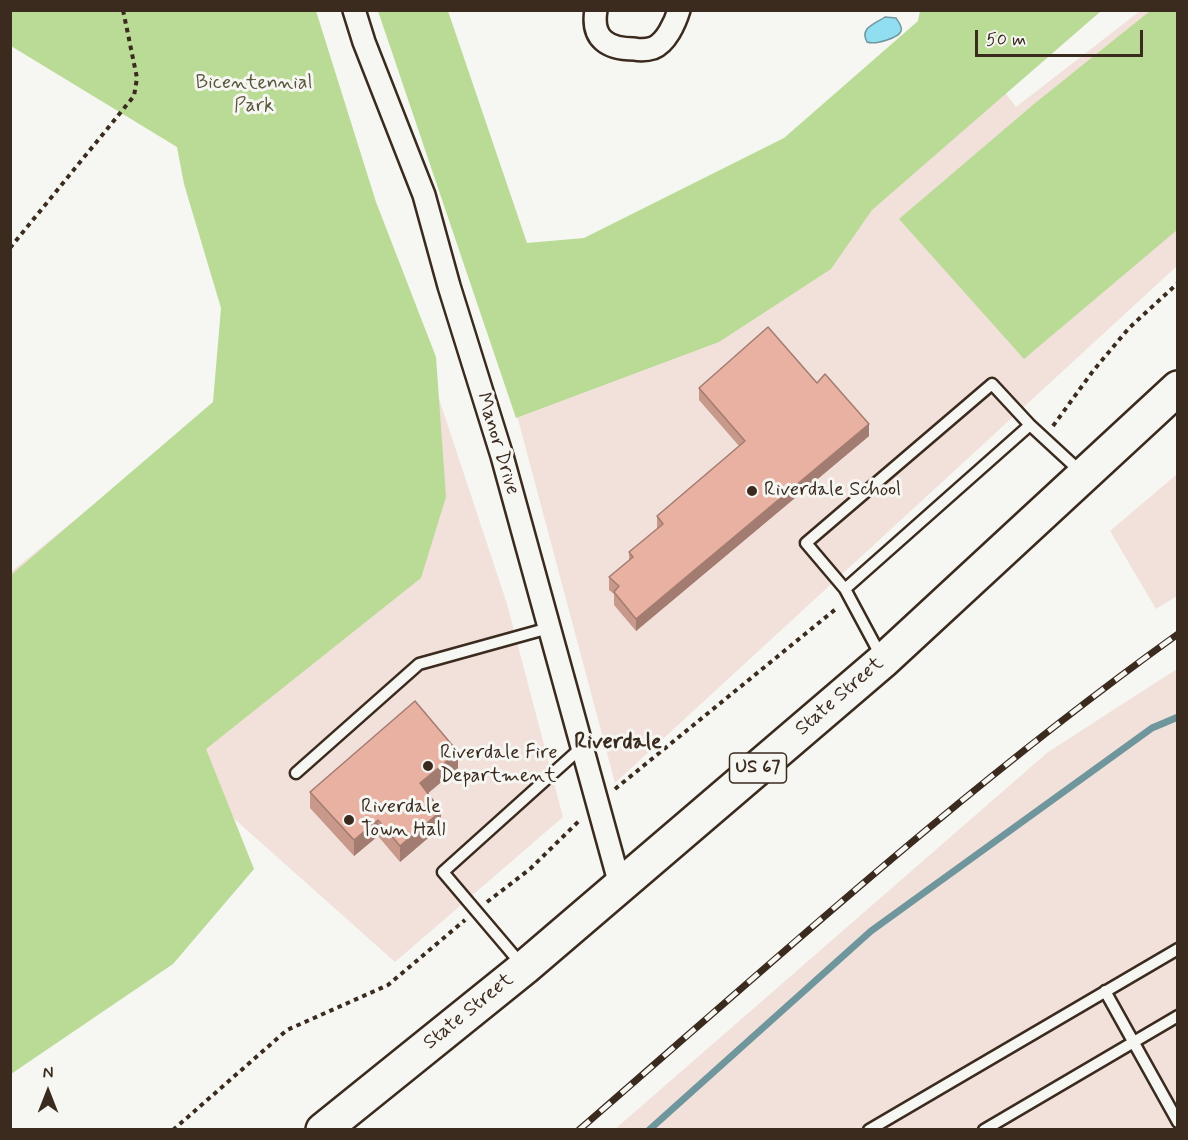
<!DOCTYPE html>
<html>
<head>
<meta charset="utf-8">
<style>
	body { margin:0 }
	#map { position:relative; width:1188px; height:1140px; overflow:hidden; background:#f6f6f2; font-family:Mynerve,sans-serif }
	canvas { display:block }
	.frame { position:absolute; inset:0; border:12px solid #3b2a1e; pointer-events:none }
	.north { position:absolute; left:18px; top:1062px; width:60px; height:60px; -webkit-text-stroke:4px #f6f6f2; paint-order:stroke; rotate:0deg; font-size:16px; font-weight:700; line-height:24px; text-align:center; color:#3b2a1e }
	.north::after { content:''; display:block; margin:auto; width:21px; height:27px; background:#3b2a1e; clip-path:polygon(50% 0,100% 100%,50% 72%,0 100%) }
	.scale { position:absolute; left:975px; top:30px; width:168px; height:27px; box-sizing:border-box; border:3px solid #3b2a1e; border-top:0; padding-left:8px; font-size:18px; line-height:21px; white-space:nowrap; color:#3b2a1e; -webkit-text-stroke:4px #f6f6f2; paint-order:stroke }
</style>
</head>
<body>
<div id="map">
<canvas width="1188" height="1140"></canvas>
<div class="frame"></div>
<div class="north">N</div>
<div class="scale">50 m</div>
</div>
<script>
const context = document.querySelector('canvas').getContext('2d');
context.lineJoin = 'round';
function fill(path, color) {
  context.fillStyle = color;
  context.fill(path, 'evenodd');
}
function strokePath(path, color, width, dash) {
  context.strokeStyle = color;
  context.lineWidth = width;
  context.lineCap = dash ? 'butt' : 'round';
  context.setLineDash(dash || []);
  context.stroke(path);
}
function write(font, color, halo, rows, align = 'center') {
  context.font = font + ' Mynerve,sans-serif';
  context.lineWidth = 6;
  context.setLineDash([]);
  context.textBaseline = 'middle';
  context.strokeStyle = halo;
  context.fillStyle = color;
  for (const [text, x, y, turn = 0] of rows) {
    context.save();
    context.translate(x, y);
    context.rotate((+turn || 0) * Math.PI / 180);
    context.textAlign = isNaN(turn) ? turn : align;
    if (halo) context.strokeText(text, 0, 0);
    context.fillText(text, 0, 0);
    context.restore();
  }
}
fill(new Path2D(`
	M1140 11H1177V266L615 783 483 288 999 84 1016 107Z
	M393 260 507 604 563 817 395 962 11 620V572Z
	M1177 474V596L1156 609 1110 531Z
	M1177 669V1129L614 1130 1048 752Z`), '#f2e1da');
fill(new Path2D(`
	M11 10 316 11 376 202 436 357 446 497 421 578 206 749 254 869 173 964 11 1074V575L213 402 221 308 184 184 177 147 11 46Z
	M378 11H448L527 243 584 238 784 138 918 21 920 11H1101L872 210 831 269 719 342 516 418Z
	M1150 11H1177V230L1024 359 899 219 1034 104Z`), '#b9db95');
const water = new Path2D(`
	M885 17 896 18C898 21 903 27 901 31 899 38 875 45 867 42 859 28 875 24 885 17Z`);
fill(water, '#91def1');
strokePath(water, '#6f969d', 1.5);
strokePath(new Path2D(`
	M649 1130 871 931 1152 728 1178 717`), '#6f969d', 7);
const service = new Path2D(`
	M845 589 806 543 992 384 1030 425
	M882 658 845 589 1030 425 1082 473
	M296 773 419 664 549 628
	M522 965 443 872 582 747
	M1105 991 1178 1122
	M869 1130 1178 949
	M984 1130 1178 1016`);
const minor = new Path2D(`
	M354 10 364 42 424 195 449 286 502 456 620 885
	M596 10C591 39 608 49 634 49 639 50 647 50 653 48 666 43 675 23 679 10`);
const primary = new Path2D(`
	M323 1130 524 968 884 660 1178 388`);
strokePath(service, '#3b2a1e', 15);
strokePath(minor, '#3b2a1e', 26);
strokePath(primary, '#3b2a1e', 38);
strokePath(new Path2D(`
	M10 248 134 96 137 78 123 10
	M1053 426 1093 371 1129 328 1178 283
	M615 789 837 608
	M487 902 530 869 580 820
	M173 1130 287 1030 388 985 465 920`), '#3b2a1e', 4, [4.5, 4.5]);
strokePath(service, '#f6f6f2', 10);
strokePath(minor, '#f6f6f2', 21);
strokePath(primary, '#f6f6f2', 33);
const rail = new Path2D(`
	M579 1130C775 960 967 785 1178 634`);
strokePath(rail, '#3b2a1e', 7);
strokePath(rail, '#f6f6f2', 4.5, [14]);
fill(new Path2D(`
	M817 383 869 436 636 631 614 605V594L609 590V577L629 561V552L657 529V516L739 446 699 400V388Z
	M458 768 428 793 441 827 400 862 378 836 354 856 310 808V792Z`), '#c8988a');
fill(new Path2D(`
	M869 424V436L636 631V619Z
	M458 752V768L420 800V783Z
	M441 811V827L400 862V846Z
	M378 820V836L354 856V840Z`), '#a37c71');
const building = new Path2D(`
	M768 327 817 383 825 374 869 424 636 619 614 592 619 586 609 577 633 557 629 552 663 524 657 516 745 441 699 388Z
	M415 701 458 752 420 783 441 811 400 846 378 820 354 840 310 792Z`);
fill(building, '#e9b1a1');
strokePath(building, '#a37c71', 1.5);
for (const [x, y, r, color] of [
	[752,491,6,"#3b2a1e"],
	[428,766,6,"#3b2a1e"],
	[349,820,6,"#3b2a1e"]
]) {
  const dot = new Path2D();
  dot.arc(x, y, r, 0, 2 * Math.PI);
  context.fillStyle = color;
  context.fill(dot);
  strokePath(dot, '#f6f6f2', 2);
}
for (const [x, y, w] of [
	[758,768,57]
]) {
  const box = new Path2D();
  box.roundRect(x - w / 2, y - 15, w, 30, 4.5);
  context.fillStyle = '#f6f6f2';
  context.fill(box);
  strokePath(box, '#3b2a1e', 1.5);
}
write('bold 18px', '#3b2a1e', null, [
	["US 67",758,768]
]);
write('20px', '#5a563c', '#f6f6f2', [
	["Bicentennial",254,84],
	["Park",254,107]
]);
write('20px', '#3b2a1e', '#f6f6f2', [
	["Manor Drive",497,444,73],
	["State Street",840,697,-41],
	["State Street",469,1012,-39]
]);
write('20px', '#3b2a1e', '#f6f6f2', [
	["Riverdale School",764,491],
	["Riverdale Fire",440,754],
	["Department",440,777],
	["Riverdale",361,808],
	["Town Hall",361,831]
], 'left');
write('bold 22px', '#3b2a1e', '#f6f6f2', [
	["Riverdale",618,743]
]);
</script>
</body>
</html>
